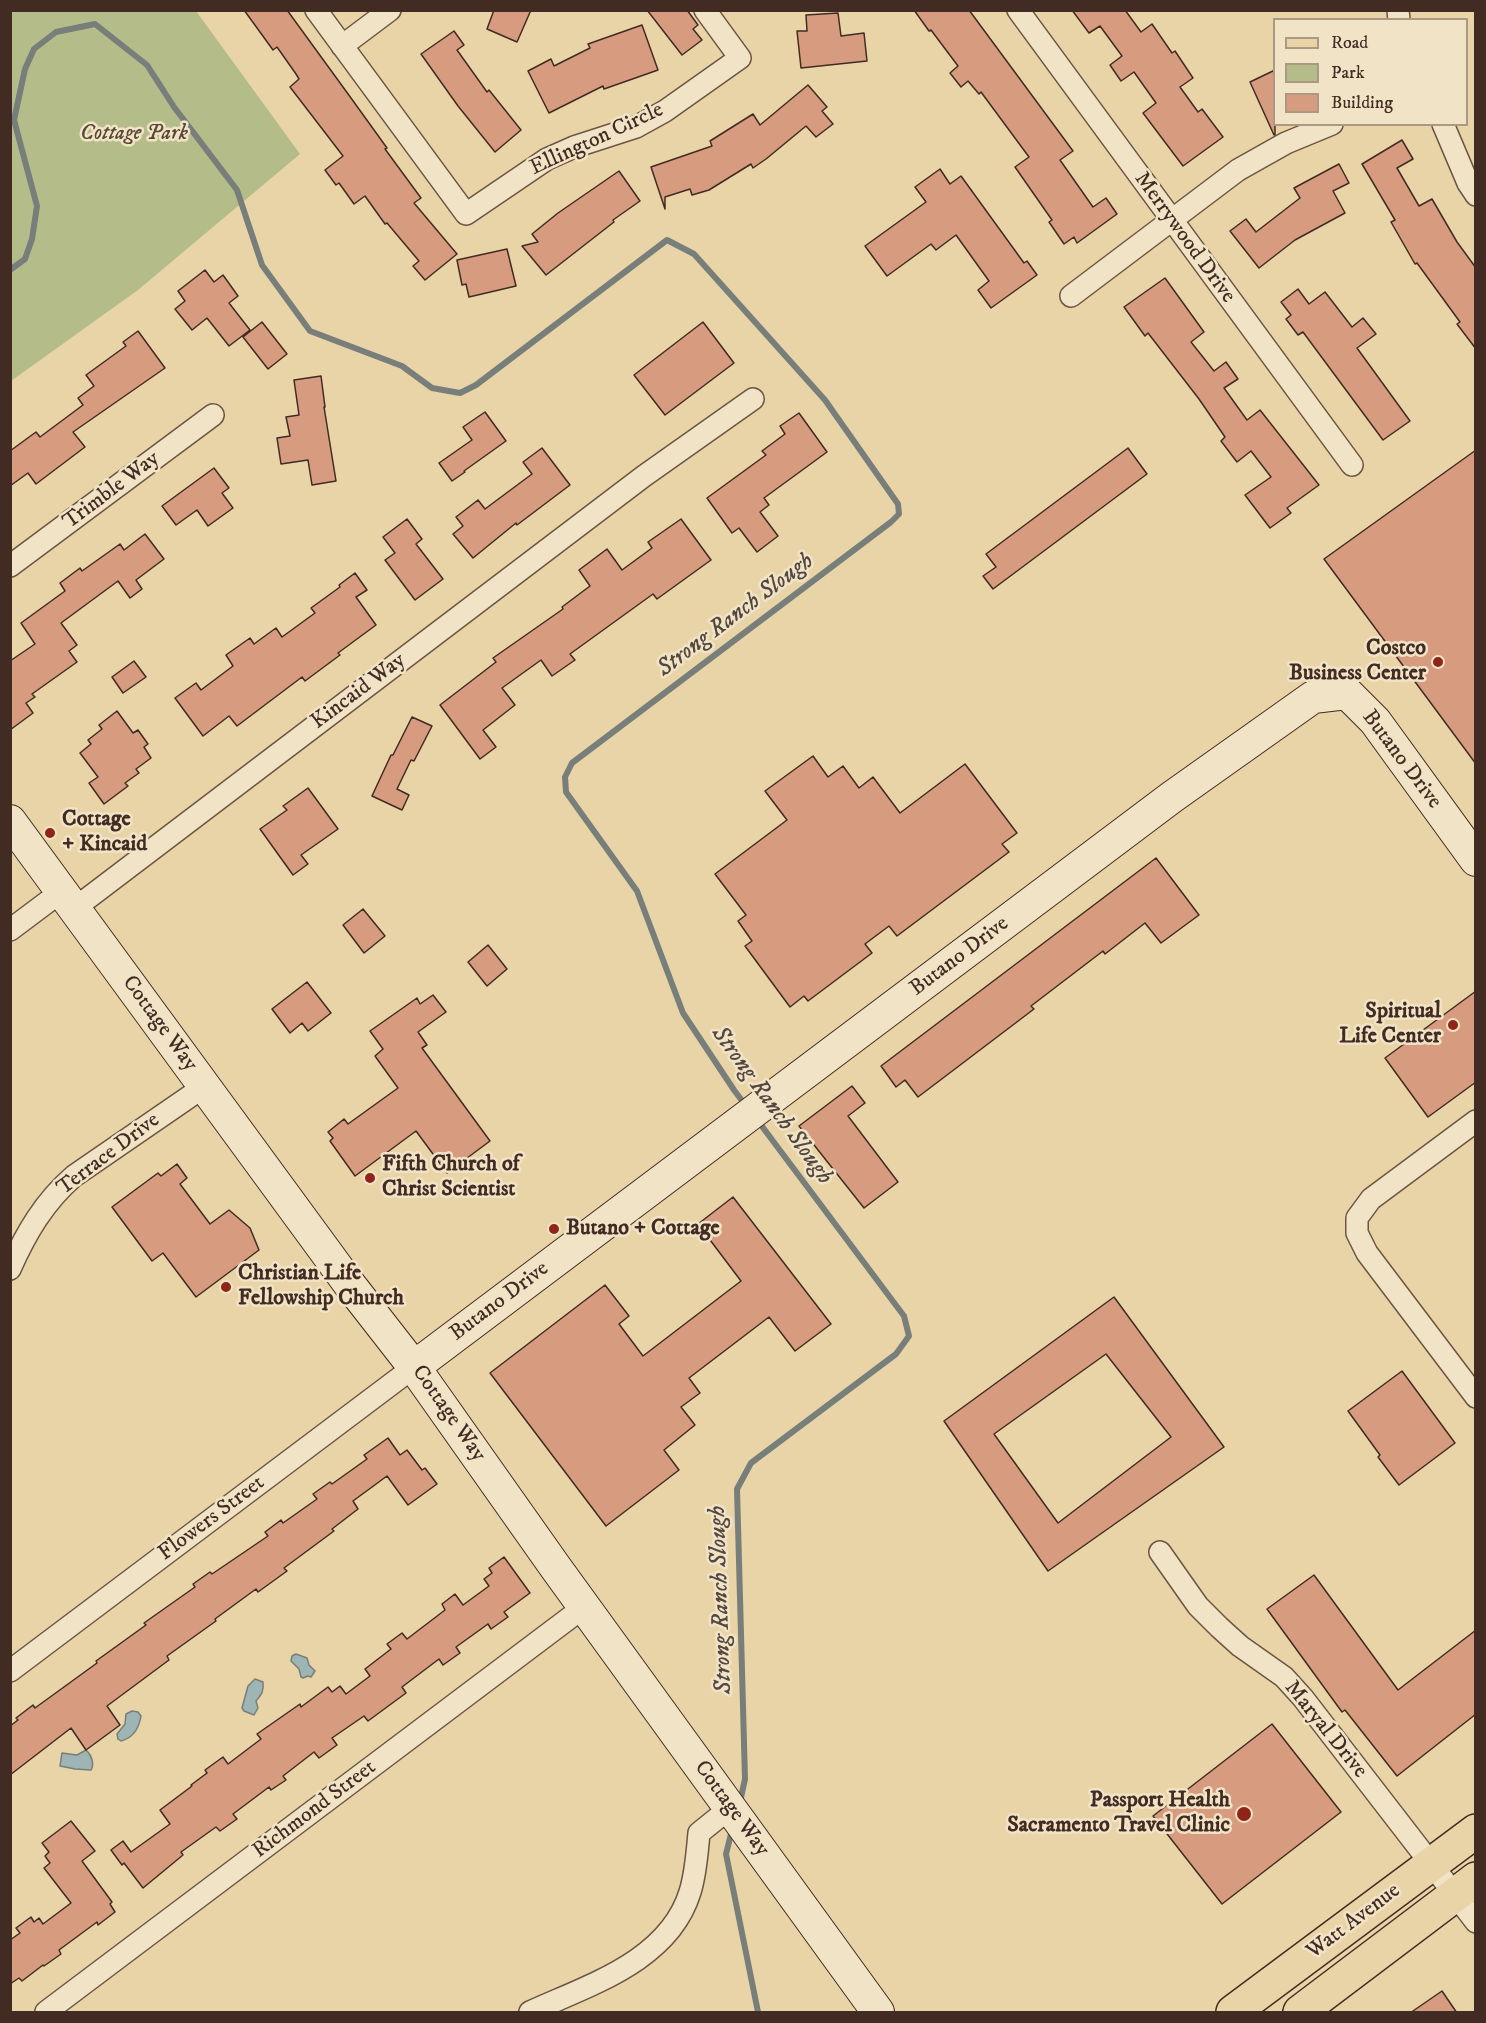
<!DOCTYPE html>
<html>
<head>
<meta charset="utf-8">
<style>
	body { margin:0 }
	#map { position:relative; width:1486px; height:2023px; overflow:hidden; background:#e9d4a7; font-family:"IM FELL DW Pica",serif }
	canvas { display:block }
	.frame { position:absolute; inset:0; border:12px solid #412b22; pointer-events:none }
	.legend { position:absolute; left:1273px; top:18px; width:195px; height:108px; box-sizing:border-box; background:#f1e3c6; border:2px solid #ab9984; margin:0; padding:8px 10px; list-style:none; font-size:18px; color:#412b22 }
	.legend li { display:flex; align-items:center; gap:12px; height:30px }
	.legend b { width:30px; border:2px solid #ab9984 }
</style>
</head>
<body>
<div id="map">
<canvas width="1486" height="2023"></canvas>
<div class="frame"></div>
<ul class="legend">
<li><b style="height:8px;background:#e9d4a7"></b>Road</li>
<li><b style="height:16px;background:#b4bd89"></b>Park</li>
<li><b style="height:16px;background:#d79c7f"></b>Building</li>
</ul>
</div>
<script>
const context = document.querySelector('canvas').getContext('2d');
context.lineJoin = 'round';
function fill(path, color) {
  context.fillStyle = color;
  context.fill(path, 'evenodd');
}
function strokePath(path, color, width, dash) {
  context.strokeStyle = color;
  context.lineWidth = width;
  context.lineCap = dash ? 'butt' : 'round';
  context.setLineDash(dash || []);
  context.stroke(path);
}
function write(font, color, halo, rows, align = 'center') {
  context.font = font + ' "IM FELL DW Pica",serif';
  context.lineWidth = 5;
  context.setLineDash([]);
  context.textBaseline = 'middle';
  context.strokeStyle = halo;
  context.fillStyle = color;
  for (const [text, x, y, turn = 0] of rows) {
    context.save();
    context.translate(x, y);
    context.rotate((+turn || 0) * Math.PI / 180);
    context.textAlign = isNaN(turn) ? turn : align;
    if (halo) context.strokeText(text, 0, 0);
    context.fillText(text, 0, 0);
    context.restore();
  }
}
fill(new Path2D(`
	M11 10 196 11 300 154 138 290 11 381Z`), '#b4bd89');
const water = new Path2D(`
	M296 1654 307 1658 309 1665 315 1671 311 1677 308 1676 303 1678 301 1677 299 1669 291 1661 292 1656Z
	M255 1679 263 1682C264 1692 261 1695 256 1701L258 1708 254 1715 244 1711 242 1708 248 1686Z
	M132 1711 138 1712 141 1716C139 1728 133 1738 121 1741L118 1739 117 1734 125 1724 126 1714Z
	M86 1750C91 1754 95 1764 91 1770L75 1769 60 1766 62 1753 77 1755Z`);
fill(water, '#9db5b4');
strokePath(water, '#787e7a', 1.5);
strokePath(new Path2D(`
	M10 270 25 259 32 239 37 206 14 120 25 69 34 49 56 32 95 24 147 65 174 107 237 190 262 265 310 331 402 366 432 388 460 393 476 385 667 240 694 254 825 400 898 504 899 514 891 522 572 763 565 777 566 792 637 891 683 1013 734 1090 746 1106
	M740 1802 745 1779 737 1489 751 1463 896 1354 909 1336 904 1316 758 1121
	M732 1830 726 1854 758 2012`), '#787e7a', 6);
const building = new Path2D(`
	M244 10H287L351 98 387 148 385 149 421 198 414 203 457 254 425 280 413 266 419 261 387 223 385 224 365 196 354 204 339 183 336 185 325 170 343 156 290 87 299 79 296 74 277 47 273 50Z
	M494 10H531L517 42 487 29Z
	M647 10H687L698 25 693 29 702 40 682 55Z
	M914 10H969L1073 151 1060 160 1093 207 1106 198 1117 214 1077 243 1074 237 1064 244 1049 222 1052 220 1015 167 1029 157 981 92 979 94 968 81 961 87 950 73 958 66 931 30 929 31Z
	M1072 10H1125L1141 32 1152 24 1172 53 1175 51 1193 78 1180 87 1198 112 1202 109 1223 137 1183 166 1143 113 1156 103 1134 72 1121 81 1110 65 1122 56 1100 26 1089 33Z
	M838 13 841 36 864 33 867 61 801 68 797 31H807L806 15Z
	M642 25 658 70 604 89 603 86 549 113 528 71 551 59 554 66 590 48 588 44Z
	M454 31 464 45 457 50 487 92 489 90 521 130 495 152 458 106 421 54Z
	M1275 70V135H1274L1250 82Z
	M808 85 827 107 822 111 833 124 816 137 806 126 766 159 753 168 751 164 709 190 692 195 690 189 665 197V209L651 167 712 146 710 141 753 114 760 125Z
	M1402 140 1413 159 1397 168 1419 206 1432 199 1457 242 1476 268V349L1457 324 1460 322 1417 263 1415 264 1391 222 1395 220 1362 164Z
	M1339 164 1349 183 1333 191 1345 213 1295 240 1259 268 1230 231 1246 219 1256 232 1300 198 1294 188Z
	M940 169 950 184 961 176 1024 263 1027 261 1037 275 991 308 978 290 989 281 956 235 936 250 931 244 887 276 865 246 926 202 915 187Z
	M619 171 640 201 613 220 614 222 546 275 522 246 538 242 532 234 558 213Z
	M507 249 516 286 469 297 466 284 462 285 457 260Z
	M205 270 214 282 223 275 238 296 229 303 250 330 229 346 207 318 192 330 175 309 185 301 178 291Z
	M1165 278 1204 332 1191 342 1214 371 1226 362 1238 379 1224 388 1247 420 1260 410 1319 485 1287 508 1291 513 1270 528 1245 495 1271 477 1251 451 1237 462 1221 441 1225 437 1199 399 1148 333 1145 336 1124 307Z
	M1298 289 1309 304 1325 292 1352 327 1363 318 1376 334 1357 348 1410 421 1383 440 1303 332 1298 335 1286 319 1291 315 1281 302Z
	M262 322 287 354 268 369 243 337Z
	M703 322 734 363 665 415 634 375Z
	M138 331 165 368 73 432 85 447 36 484 28 473 10 486V451L36 432 40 437 83 405 78 398 94 386 86 375 126 346 123 342Z
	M321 376 325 407H324L336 481 312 485 308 460 281 464 277 438 290 436 286 417 299 415 294 380Z
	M485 412 506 441 464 471 465 472 452 481 439 463 472 440 463 427Z
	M799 413 827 452 764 498 769 505 760 512 778 536 757 552 739 528 732 533 707 498 766 455 762 451 785 434 780 426Z
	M542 448 570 485 517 525 516 523 473 558 453 534 463 526 456 517 478 500 485 509 532 474 523 462Z
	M1128 448 1147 474 993 589 983 576 996 567 986 554Z
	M1476 450V764L1324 559Z
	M214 468 229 488 222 493 233 508 208 526 197 510 176 525 162 506Z
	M407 519 422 539 416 544 443 579 415 600 385 560 395 553 383 537Z
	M681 519 711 560 657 599 653 594 570 654 575 660 552 676 541 660 502 688 515 705 483 730 496 747 480 759 440 705 496 662 493 658 563 609 562 607 590 586 579 570 607 549 622 570 652 548 648 542Z
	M145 534 164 559 136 580 142 589 130 598 118 581 61 623 77 645 69 651 77 662 32 694 35 697 26 703 33 713 10 730V661L35 644 21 623 65 591 60 583 80 568 82 571 120 544 124 550Z
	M355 573 367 590 356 597 376 625 338 653 340 655 305 681 302 677 237 726 229 716 203 736 175 698 196 683 201 690 233 666 226 655 250 638 254 644 276 628 282 637 315 613 311 608 340 587 339 585Z
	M134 661 146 677 123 693 112 677Z
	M117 711 133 733 138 730 148 744 144 747 151 758 136 769 139 773 125 783 128 786 104 804 89 783 98 777 80 753 91 744 88 740 102 729 99 725Z
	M412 717 432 726 414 761 411 760 397 789 409 795 402 810 372 796 391 755H393Z
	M813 756 828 777 843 766 859 788 873 777 900 813 965 764 1017 833 1002 844 1009 852 897 936 889 926 865 944 872 953 808 1001 804 996 790 1007 745 946 752 941 738 921 746 915 715 874 787 820 765 791Z
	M308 788 338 829 301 855 308 864 293 875 260 829 287 810 283 806Z
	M1156 858 1199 915 1161 943 1145 923 1105 954 1103 951 1031 1006 1034 1009 918 1097 905 1080 896 1087 881 1066Z
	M363 909 385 936 364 953 343 925Z
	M488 945 507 969 487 986 468 962Z
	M307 982 331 1013 308 1031 302 1023 290 1033 272 1009Z
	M1476 991V1082L1428 1117 1385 1058Z
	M433 995 446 1012 418 1032 427 1045 422 1048 490 1141 447 1173 416 1131 355 1176 330 1141 333 1138 328 1132 344 1119 348 1124 398 1088 375 1056 383 1049 370 1031 417 998 420 1004Z
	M852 1086 865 1103 848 1116 898 1182 864 1208 799 1126Z
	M177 1164 187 1178 180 1184 210 1224 229 1210 250 1228 259 1250 196 1297 163 1253 152 1261 112 1207 158 1173 161 1176Z
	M733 1197 831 1324 795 1351 769 1317 689 1378 700 1393 681 1407 695 1425 664 1450 679 1470 606 1526 490 1373 605 1285 629 1316 619 1324 643 1356 741 1281 698 1224Z
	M1114 1297 1224 1447 1048 1571 944 1421ZM1106 1354 1171 1437 1058 1523 994 1434Z
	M1402 1371 1455 1443 1399 1485 1378 1457 1380 1455 1348 1411Z
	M388 1438 400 1455 407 1450 422 1470 425 1468 437 1484 408 1505 387 1476 353 1501 358 1509 332 1529 334 1531 284 1568 287 1571 258 1592 256 1589 215 1619 216 1621 167 1656 169 1660 107 1706 120 1725 86 1750 71 1728 10 1775V1726L18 1720 16 1718 33 1705 35 1708 97 1663 96 1661 146 1625 144 1623 195 1587 193 1584 210 1572 212 1574 268 1536 265 1532 281 1520 283 1523 317 1499 313 1494 330 1482 332 1484 367 1459 364 1455Z
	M504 1557 530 1593 504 1612 508 1617 491 1629 488 1624 456 1647 460 1653 443 1665 439 1659 402 1687 406 1693 368 1721 364 1716 332 1738 337 1745 319 1758 314 1752 283 1776 286 1780 271 1790 269 1787 233 1814 237 1819 220 1831 216 1827 181 1852 183 1855 143 1888 124 1863 122 1865 111 1850 123 1841 131 1852 170 1824 160 1810 192 1786 191 1785 207 1773 205 1770 223 1757 228 1764 261 1739 257 1734 300 1704 301 1707 328 1687 332 1692 340 1686 346 1694 370 1676 365 1669 391 1649 387 1644 402 1633 407 1639 445 1610 442 1604 455 1594 463 1605 489 1586 484 1579 492 1573 489 1568Z
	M1314 1575 1398 1690 1476 1630V1714L1397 1776 1345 1710 1342 1712 1267 1609Z
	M1272 1724 1341 1812 1222 1904 1153 1816Z
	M71 1821 95 1851 82 1861 112 1902 110 1904 115 1912 98 1925 97 1922 59 1950 61 1954 44 1966 43 1965 22 1981 19 1978 10 1984V1940L20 1933 16 1928 31 1917 34 1922 39 1918 43 1924 71 1903 44 1868 50 1863 45 1856 49 1852 42 1843Z
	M1442 1991 1457 2013H1410Z`);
fill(building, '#d79c7f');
strokePath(building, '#412b22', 1.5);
const street = new Path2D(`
	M316 10 466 214 547 159 574 147 636 127 665 111 740 58 705 10
	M1018 10 1352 465
	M1398 10 1399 20
	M342 46 390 10
	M1443 124 1468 183 1476 195
	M1071 296 1238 170 1286 143 1332 124
	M10 566 213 415
	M75 908 644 476 753 399
	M10 930 62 891
	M1476 1121 1371 1199 1357 1218V1233L1367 1253 1476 1397
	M10 1269C26 1233 44 1202 74 1176L205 1086
	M1160 1552 1198 1606 1219 1627 1240 1646 1284 1677 1303 1698 1476 1922
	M10 1671 414 1367
	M46 2012 584 1607
	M530 2012C589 1985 669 1961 690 1892 696 1873 697 1853 699 1833L730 1808`);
const secondary = new Path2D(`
	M10 821 350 1285 414 1367 556 1568 878 2012
	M414 1367 1172 797 1313 697 1347 693 1375 721 1476 860`);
const primary = new Path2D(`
	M1233 2012 1476 1831
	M1300 2012 1476 1879`);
strokePath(street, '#6b5543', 24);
strokePath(secondary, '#412b22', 34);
strokePath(primary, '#412b22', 36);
strokePath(street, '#f1e3c6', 21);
strokePath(secondary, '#f1e3c6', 32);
strokePath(primary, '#e9d4a7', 33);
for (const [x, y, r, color] of [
	[1438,662,6,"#8f2418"],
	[50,833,6,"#8f2418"],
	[1453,1025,6,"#8f2418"],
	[370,1178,6,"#8f2418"],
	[554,1229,6,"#8f2418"],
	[226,1287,6,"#8f2418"],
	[1244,1814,8,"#8f2418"]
]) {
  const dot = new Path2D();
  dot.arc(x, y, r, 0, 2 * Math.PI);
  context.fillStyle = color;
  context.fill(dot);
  strokePath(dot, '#f1e3c6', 2);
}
write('italic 22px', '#584837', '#f1e3c6', [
	["Cottage Park",134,134]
]);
write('22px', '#412b22', '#f1e3c6', [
	["Ellington Circle",597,140,-25],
	["Merrywood Drive",1184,238,54],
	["Trimble Way",112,491,-37],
	["Kincaid Way",359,692,-37],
	["Butano Drive",1401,760,53],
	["Butano Drive",960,957,-37],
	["Cottage Way",159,1024,54],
	["Terrace Drive",109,1155,-37],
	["Butano Drive",500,1302,-37],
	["Cottage Way",448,1414,55],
	["Flowers Street",212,1519,-37],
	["Maryal Drive",1325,1730,51],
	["Cottage Way",731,1809,54],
	["Richmond Street",315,1810,-37],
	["Watt Avenue",1354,1922,-37]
]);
write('bold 22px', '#412b22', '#f1e3c6', [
	["Costco",1426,649,"right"],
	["Business Center",1426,674,"right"],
	["Cottage",62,820],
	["+ Kincaid",62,845],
	["Spiritual",1441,1012,"right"],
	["Life Center",1441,1037,"right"],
	["Fifth Church of",382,1165],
	["Christ Scientist",382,1190],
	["Butano + Cottage",566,1229],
	["Christian Life",238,1274],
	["Fellowship Church",238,1299],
	["Passport Health",1230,1801,"right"],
	["Sacramento Travel Clinic",1230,1826,"right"]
], 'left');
write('italic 24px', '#53473f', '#f1e3c6', [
	["Strong Ranch Slough",736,616,-37],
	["Strong Ranch Slough",771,1106,54],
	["Strong Ranch Slough",722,1600,-92]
]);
</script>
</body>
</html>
